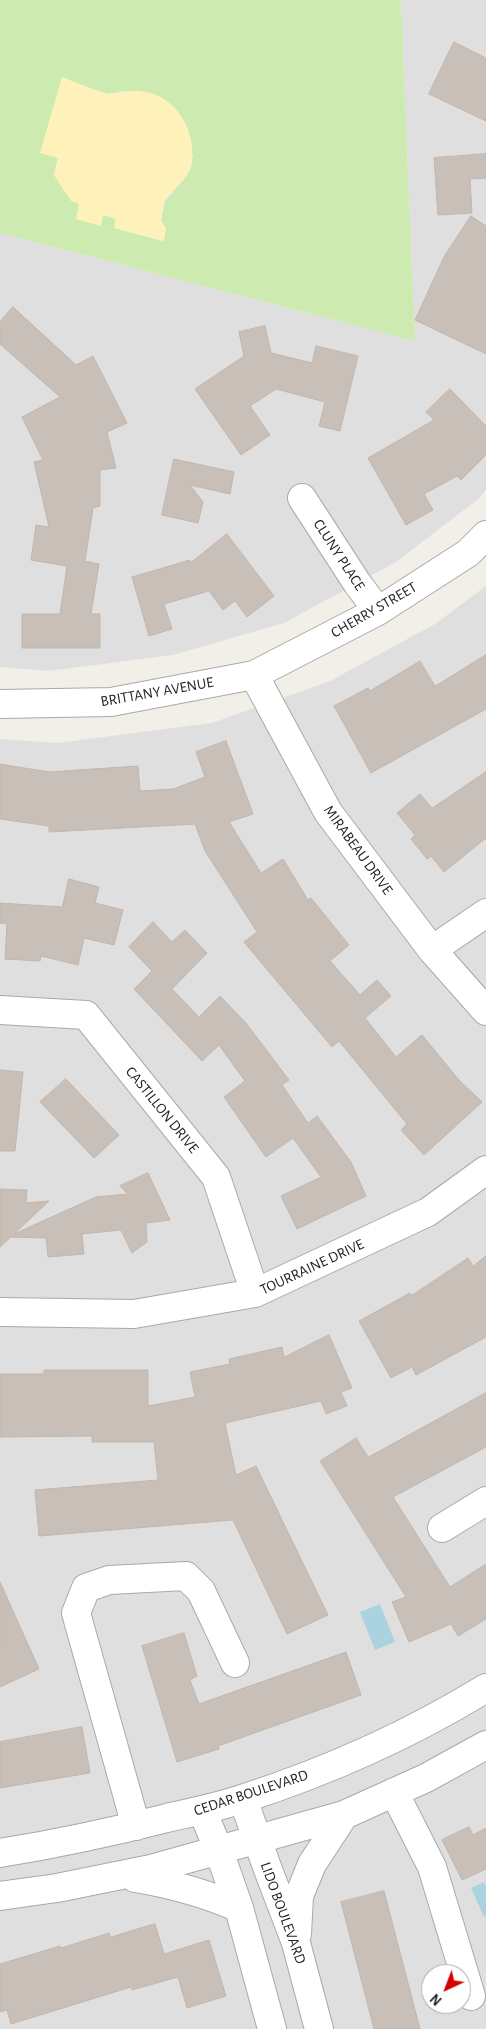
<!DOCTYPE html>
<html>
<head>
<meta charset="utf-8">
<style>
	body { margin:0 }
	#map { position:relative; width:486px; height:2029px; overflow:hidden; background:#f2efe9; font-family:"Alegreya Sans",sans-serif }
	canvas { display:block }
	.north { position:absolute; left:421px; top:1964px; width:50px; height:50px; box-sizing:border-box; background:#fff; border:1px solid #a7a7a7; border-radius:50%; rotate:223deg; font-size:14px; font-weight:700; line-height:20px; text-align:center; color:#222 }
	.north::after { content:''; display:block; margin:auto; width:18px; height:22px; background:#d40000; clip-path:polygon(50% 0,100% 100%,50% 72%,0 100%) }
</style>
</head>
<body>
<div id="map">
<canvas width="486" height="2029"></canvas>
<div class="north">N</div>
</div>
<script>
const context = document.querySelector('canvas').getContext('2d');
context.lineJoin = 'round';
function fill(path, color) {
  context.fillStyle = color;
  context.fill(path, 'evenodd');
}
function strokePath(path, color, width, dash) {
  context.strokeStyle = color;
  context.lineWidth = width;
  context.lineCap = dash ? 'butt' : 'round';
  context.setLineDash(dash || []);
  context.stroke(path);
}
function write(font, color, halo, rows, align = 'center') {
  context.font = font + ' "Alegreya Sans",sans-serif';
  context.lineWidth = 4;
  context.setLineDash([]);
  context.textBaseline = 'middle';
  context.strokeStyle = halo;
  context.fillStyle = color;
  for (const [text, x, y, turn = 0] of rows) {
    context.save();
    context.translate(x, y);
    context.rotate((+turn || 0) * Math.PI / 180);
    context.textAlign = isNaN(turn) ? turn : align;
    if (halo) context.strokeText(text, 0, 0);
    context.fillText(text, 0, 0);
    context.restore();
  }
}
fill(new Path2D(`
	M401 0H486V490L477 500 396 562 284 623 173 655 48 671 0 667V233L415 341Z
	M486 586V2029H0V739L57 743 212 723 330 681 435 624ZM431 1974H461V2004H431Z`), '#e0dfdf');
fill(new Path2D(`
	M0 0H401L415 341 0 233ZM62 78 107 94 125 91 193 154 191 168 184 179 165 201 161 221 166 229 163 241 114 228 116 219 79 204 54 175 58 158 41 153Z`), '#cdebb0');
fill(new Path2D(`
	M62 77C70 80 103 94 109 94 119 94 129 90 139 91 175 93 198 131 191 165 188 181 170 189 164 202 162 207 162 215 161 220L166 229 164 241 114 228 116 219 103 215 101 226 76 219 79 204 71 201 54 175 58 158 40 153Z`), '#fff1ba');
fill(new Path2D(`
	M380 1604 395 1642 375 1650 360 1612Z
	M484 1882 486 1887V1916L484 1917 471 1888Z`), '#aad3df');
const building = new Path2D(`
	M454 42 486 58V121L429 94Z
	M486 154V178L470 179 472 213 438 215 434 158Z
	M471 216 486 226V354L415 320 444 257Z
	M13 307 76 365 93 356 127 423 107 432 116 468 100 470V506L93 508 85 561 99 564 91 614H100V648H22V614H60L67 566 31 560 36 525 49 527 34 462 43 460 22 417 60 397 0 344V322Z
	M265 326 271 353 312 363 316 346 358 356 340 431 319 426 325 402 276 389 250 406 270 435 241 455 195 389 244 356 239 332Z
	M450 389 486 426V455L461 480 457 476 424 494 433 510 406 525 368 458 434 420 426 412Z
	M174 459 234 472 230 494 190 485 203 502 198 523 162 515Z
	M227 534 274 596 247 617 235 601 223 610 209 591 164 604 172 629 149 636 132 577 190 560V563Z
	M486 655V709L371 773 334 706 368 688 370 691 420 661 435 686Z
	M226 741 253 814 229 822 261 873 283 859 308 900 311 898 349 945 330 961 360 995 377 980 391 996 365 1018 396 1057 422 1035 459 1080 482 1102 424 1155 401 1130 407 1124 339 1041 332 1047 244 942 257 932 205 851 195 824 49 832V826L0 819V764L49 772 138 766 140 791 173 789 205 777 196 752Z
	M486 772V838L444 872 431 856 427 859 411 839 415 835 397 813 420 794 432 808Z
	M69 879 99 887 95 903 123 910 114 945 84 938 78 965 41 956 40 961 5 959 7 924 0 923V903L62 907Z
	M153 922 172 942 185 930 207 953 172 989 199 1017 220 996 246 1023 289 1080 282 1085 308 1123 317 1116 351 1162 366 1196 297 1229 281 1196 321 1177 293 1138 266 1157 224 1097 245 1081 219 1045 202 1061 134 989 152 971 129 947Z
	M0 1070 23 1072 15 1151H0Z
	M66 1079 119 1135 94 1158 40 1102Z
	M148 1173 170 1220 146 1223 147 1242 132 1253 121 1230 82 1234 84 1254 48 1257 46 1238 11 1237 0 1247V1189L27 1190 26 1203 49 1201 14 1234 96 1197 128 1194 120 1186Z
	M486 1256V1337L416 1375 412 1367 391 1378 359 1321 410 1293 411 1296 468 1258 473 1266Z
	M329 1335 352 1388 341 1392 347 1406 326 1414 321 1401 225 1423 236 1475 256 1466 328 1615 287 1634 233 1520 39 1536 35 1490 158 1480 154 1442H92V1436L0 1437V1374H44V1370H148V1406L195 1397 190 1372 230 1364 229 1359 282 1347 284 1357Z
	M486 1393V1447L393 1497 450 1587 486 1564V1619L458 1636 451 1624 409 1642 392 1602 406 1597 320 1461 356 1438 368 1457Z
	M0 1582 39 1669 0 1687Z
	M184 1633 197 1676 190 1680 199 1704 346 1652 361 1695 218 1746 219 1749 177 1762 142 1646Z
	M82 1727 90 1773 0 1788V1742Z
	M469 1827 473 1835 486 1828V1869L462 1880 442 1840Z
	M384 1891 420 2029H374L341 1902Z
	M155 1924 164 1954 209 1940 226 1996 187 2008 178 1977 132 1990 131 1987 11 2024 7 2010 0 2012V1964L60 1946 61 1948 109 1933 110 1937Z`);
fill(building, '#c7bfb8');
strokePath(building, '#c4b6ab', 1);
const minor = new Path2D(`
	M302 498 357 583 378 611
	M254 675 328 812 432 950 486 1011
	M0 704 111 702 254 675 378 611 468 553 486 535
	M432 950 486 913
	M0 1010 86 1015 216 1177 255 1293
	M0 1312 134 1314 255 1293 428 1212 486 1170
	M442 1528 486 1501
	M394 1792 432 1867 471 1996
	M243 1799 267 1867 296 1943 319 2029
	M202 1810 219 1851 239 1908 272 2029
	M136 1826 76 1613 86 1588 109 1580 186 1576 201 1591 235 1663
	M0 1853C56 1844 112 1832 167 1818 193 1812 219 1807 245 1798 328 1771 411 1734 486 1688
	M135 1878C172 1884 205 1893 239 1908
	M0 1896 57 1888 151 1869 344 1815 426 1778 486 1745
	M297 1934 299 1896 312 1864 344 1815`);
strokePath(minor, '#a9a9a9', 30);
strokePath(minor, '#fff', 28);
write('15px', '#222', '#fff', [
	["CLUNY PLACE",339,555,57],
	["CHERRY STREET",374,610,-30],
	["BRITTANY AVENUE",157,692,-10],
	["MIRABEAU DRIVE",358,850,54],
	["CASTILLON DRIVE",162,1110,51],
	["TOURRAINE DRIVE",312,1267,-25],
	["CEDAR BOULEVARD",251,1793,-18],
	["LIDO BOULEVARD",283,1913,70]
]);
</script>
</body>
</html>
